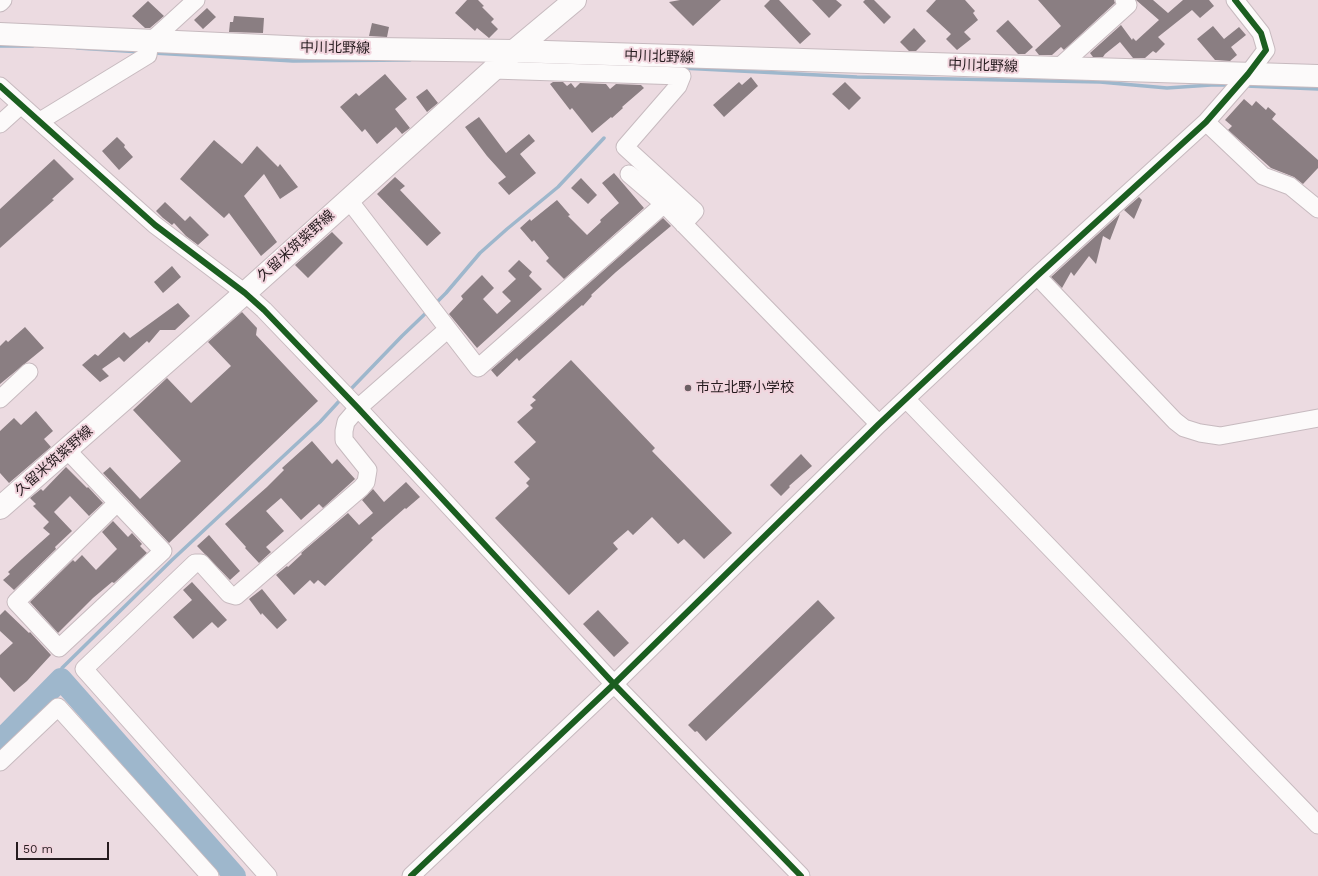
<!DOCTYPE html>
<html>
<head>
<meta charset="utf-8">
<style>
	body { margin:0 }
	#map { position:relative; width:1318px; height:876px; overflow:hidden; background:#ecdbe1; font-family:"Work Sans",sans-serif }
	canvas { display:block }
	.scale { position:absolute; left:16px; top:842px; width:93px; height:18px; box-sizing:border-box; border:2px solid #261c1f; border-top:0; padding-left:5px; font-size:12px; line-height:14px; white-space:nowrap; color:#261c1f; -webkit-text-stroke:3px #f2d5de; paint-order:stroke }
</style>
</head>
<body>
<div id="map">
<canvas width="1318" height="876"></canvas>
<div class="scale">50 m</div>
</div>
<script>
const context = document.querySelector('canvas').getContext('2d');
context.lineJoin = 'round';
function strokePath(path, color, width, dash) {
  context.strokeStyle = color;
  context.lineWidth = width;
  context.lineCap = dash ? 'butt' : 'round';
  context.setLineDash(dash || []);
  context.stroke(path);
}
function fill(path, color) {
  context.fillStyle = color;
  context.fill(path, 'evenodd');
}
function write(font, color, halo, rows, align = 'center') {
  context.font = font + ' "Work Sans","Noto Sans JP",sans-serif';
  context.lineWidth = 4;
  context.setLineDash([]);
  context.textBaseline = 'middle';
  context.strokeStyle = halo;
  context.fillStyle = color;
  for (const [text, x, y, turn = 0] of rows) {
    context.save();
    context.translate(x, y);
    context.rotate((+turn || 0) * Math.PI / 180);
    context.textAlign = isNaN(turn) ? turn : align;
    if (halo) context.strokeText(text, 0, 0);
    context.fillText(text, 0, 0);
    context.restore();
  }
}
strokePath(new Path2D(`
	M0 46H33
	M77 48 141 52
	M153 53 293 61 410 60
	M643 66 662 67
	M681 68 857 77 1100 82 1167 88 1211 85H1232
	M1246 86 1318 89
	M435 304 446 293 480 253 507 229 558 187 604 138
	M348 392 402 336 428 311
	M61 679 62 668 172 560 320 422 342 398`), '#9eb7cc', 3.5);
strokePath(new Path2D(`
	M0 738H3L61 679 235 876`), '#9eb7cc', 22);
fill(new Path2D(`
	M467 0H478L484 6 482 7 494 19 491 22 498 29 489 38 477 28 475 31 455 13Z
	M680 0H721L693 26 669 2Z
	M770 0H779L811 34 800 44 764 6Z
	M812 0H836L842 5 829 18Z
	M865 0H874L891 17 884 24 863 2Z
	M936 0H965L975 11 973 13 978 20 964 32 971 39 957 50 946 39 951 34 926 11Z
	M1038 0H1114L1115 3 1064 50 1061 47 1052 55H1039L1035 50 1061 26Z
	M1136 0H1153L1168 13 1183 0H1209L1214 6 1200 18 1192 10 1158 37 1165 44 1156 53 1153 51 1145 58H1133L1120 42 1105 54 1103 57H1093L1090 53 1121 25 1132 40 1133 38 1136 41 1159 20Z
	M148 1 164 16 150 28H145L132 16Z
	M207 8 216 17 203 29 194 20Z
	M234 16 264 18 263 33 229 32 230 22H233Z
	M1008 20 1033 47 1025 54H1018L996 31Z
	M372 23 389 27 387 37 369 36Z
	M1213 26 1224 39 1239 27 1246 35 1231 47 1237 55 1230 61 1215 60 1197 39Z
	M914 28 926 41 916 51H909L900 42Z
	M385 74 407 99 395 109 410 128 402 134 396 127 377 144 365 129 362 132 340 107 356 93 359 96Z
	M751 77 758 86 724 117 713 105 739 82 742 85Z
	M553 82H563L567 86 571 83 575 88 580 83 606 84 610 89 616 84 641 85 644 88 622 107 623 108 612 118 611 117 592 133 572 108 570 110 550 84Z
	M845 82 861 98 849 110 832 94Z
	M427 89 438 103 427 112 416 97Z
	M1244 99 1252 106 1256 101 1266 110 1268 107 1276 114 1272 119 1318 160V168L1303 184 1294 177 1271 168 1228 130 1232 126 1225 120Z
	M479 117 506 153 529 134 535 141 520 154 536 173 509 195 498 183 506 177 487 156 465 127Z
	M117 137 125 145 124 147 133 157 119 170 102 151Z
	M214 140 242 164 257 146 278 167 280 164 298 187 280 199 264 174 244 196 277 242 261 256 229 213 224 218 180 179Z
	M54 159 74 179 52 199 54 200 0 248V209Z
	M614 173 644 208 564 279 546 261 549 258 534 240 532 242 520 228 530 219 531 221 557 200 570 215 568 216 587 235 601 222 600 220 619 203 602 183Z
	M395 177 405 186 400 190 441 233 427 246 377 194Z
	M581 178 597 195 588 204 571 188Z
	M1139 197 1142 200 1134 219 1124 210Z
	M165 202 185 221 190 216 209 235 198 245 186 236 174 223 172 225 163 218 156 211Z
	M1120 214 1110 240 1103 236 1096 264 1089 256 1074 276 1071 272 1062 288 1051 277Z
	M663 218 671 226 616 272 591 295 592 296 583 306 582 305 519 361 517 358 497 377 491 370Z
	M332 232 343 243 308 278 295 265Z
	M519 260 532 272 529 276 542 289 477 348 449 314 463 299 461 296 482 275 494 288 483 299 497 314 511 301 502 292 516 279 508 271Z
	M172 266 181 277 163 293 154 282Z
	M178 303 190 316 175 330H160L149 343 147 341 124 362 119 357 102 369 109 376 100 382 82 365 95 354 98 356 124 332 130 338Z
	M242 312 257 328 256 335 318 401 169 543 103 473 110 467 140 499 181 461 133 410 167 378 191 403 231 366 208 342Z
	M25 327 44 348 0 384V346L6 340 8 342Z
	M571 360 655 448 652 451 732 533 704 559 684 539 678 544 652 517 633 535 628 530 613 543 618 549 569 595 495 518 529 486 526 483 530 479 514 462 536 442 517 422 533 408 530 405 536 400 532 397Z
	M36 411 53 431 44 439 51 447 9 483 0 473V431L14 418 21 425Z
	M312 441 332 464 337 459 355 479 323 508 319 504 301 520 281 498 266 511 284 531 266 547 271 552 259 563 245 548 246 547 225 524 267 487 284 470 282 468Z
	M801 454 812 466 789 486 790 487 781 496 770 485Z
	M66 467 87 488 88 487 103 503 89 516 70 496 54 512 72 531 55 547 56 549 14 590 3 580 10 574 8 572 22 559 50 534 43 528 49 522 33 506 36 504 30 498 41 489 43 491Z
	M406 482 420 497 406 509 405 508 371 538 373 540 325 586 318 580 314 584 310 580 294 595 276 575 287 566 288 567 302 554 301 553 348 513 359 525 373 513 362 500 373 489 384 502Z
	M113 521 128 537 132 533 142 544 140 546 147 553 114 583 112 582 93 598 58 633 30 602 73 560 75 562 82 555 96 570 117 549 102 532Z
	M209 535 240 571 230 580 197 546Z
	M192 582 227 620 218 628 212 622 193 639 173 617 192 600 183 590Z
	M262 589 287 620 277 629 262 613 261 615 249 599Z
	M818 600 835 618 706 741 697 731 695 732 688 725Z
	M5 610 29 633 30 632 51 655 27 681 14 692 0 677V655L13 643 0 631V615Z
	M598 610 629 643 614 657 583 624Z`), '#8a7e82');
const minor = new Path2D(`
	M0 3 3 0
	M1058 68 1128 5 1124 0
	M493 70 682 76 678 86 625 147 695 211 683 224
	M0 86 155 225 245 293 264 310 358 408 614 684 801 876
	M40 121 148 55 150 42 196 0
	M1206 122 1263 176 1290 186 1318 209
	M0 124 21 105
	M629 174 664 204 879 424
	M348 199 478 368 664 204
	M1037 276 1175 421 1184 428 1200 433 1220 436 1318 418
	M0 399 29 372
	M906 399 1318 825
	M66 449 163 551 59 648 16 602 117 503
	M0 762 58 707 210 876
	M268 876 84 669 195 563H201L229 594 236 596 361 488 366 482 368 470 344 440V431L346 422 358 408 448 329
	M411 876 614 684 879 424 1037 276 1206 122 1248 74 1266 50 1261 33 1235 0`);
const major = new Path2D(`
	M0 34 309 48 514 51 1318 76
	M0 508 245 293 514 51 575 0`);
strokePath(minor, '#c7babf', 19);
strokePath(major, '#c7babf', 24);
strokePath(minor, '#fcfafa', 17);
strokePath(major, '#fcfafa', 22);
strokePath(new Path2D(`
	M0 86 155 225 245 293 264 310 358 408 614 684 801 876
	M411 876 614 684 879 424 1037 276 1206 122 1248 74 1266 50 1261 33 1235 0`), '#1b5e20', 6);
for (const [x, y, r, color] of [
	[688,388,4,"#6b5f63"]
]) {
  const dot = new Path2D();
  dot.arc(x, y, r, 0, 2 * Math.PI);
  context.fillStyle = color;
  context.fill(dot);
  strokePath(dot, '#f2d5de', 1.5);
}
write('14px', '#261c1f', '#f2d5de', [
	["中川北野線",335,48,1],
	["中川北野線",659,57,2],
	["中川北野線",983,66,2],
	["久留米筑紫野線",296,246,-42],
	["久留米筑紫野線",54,461,-41]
]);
write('14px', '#261c1f', '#f2d5de', [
	["市立北野小学校",696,388]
], 'left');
</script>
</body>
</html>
